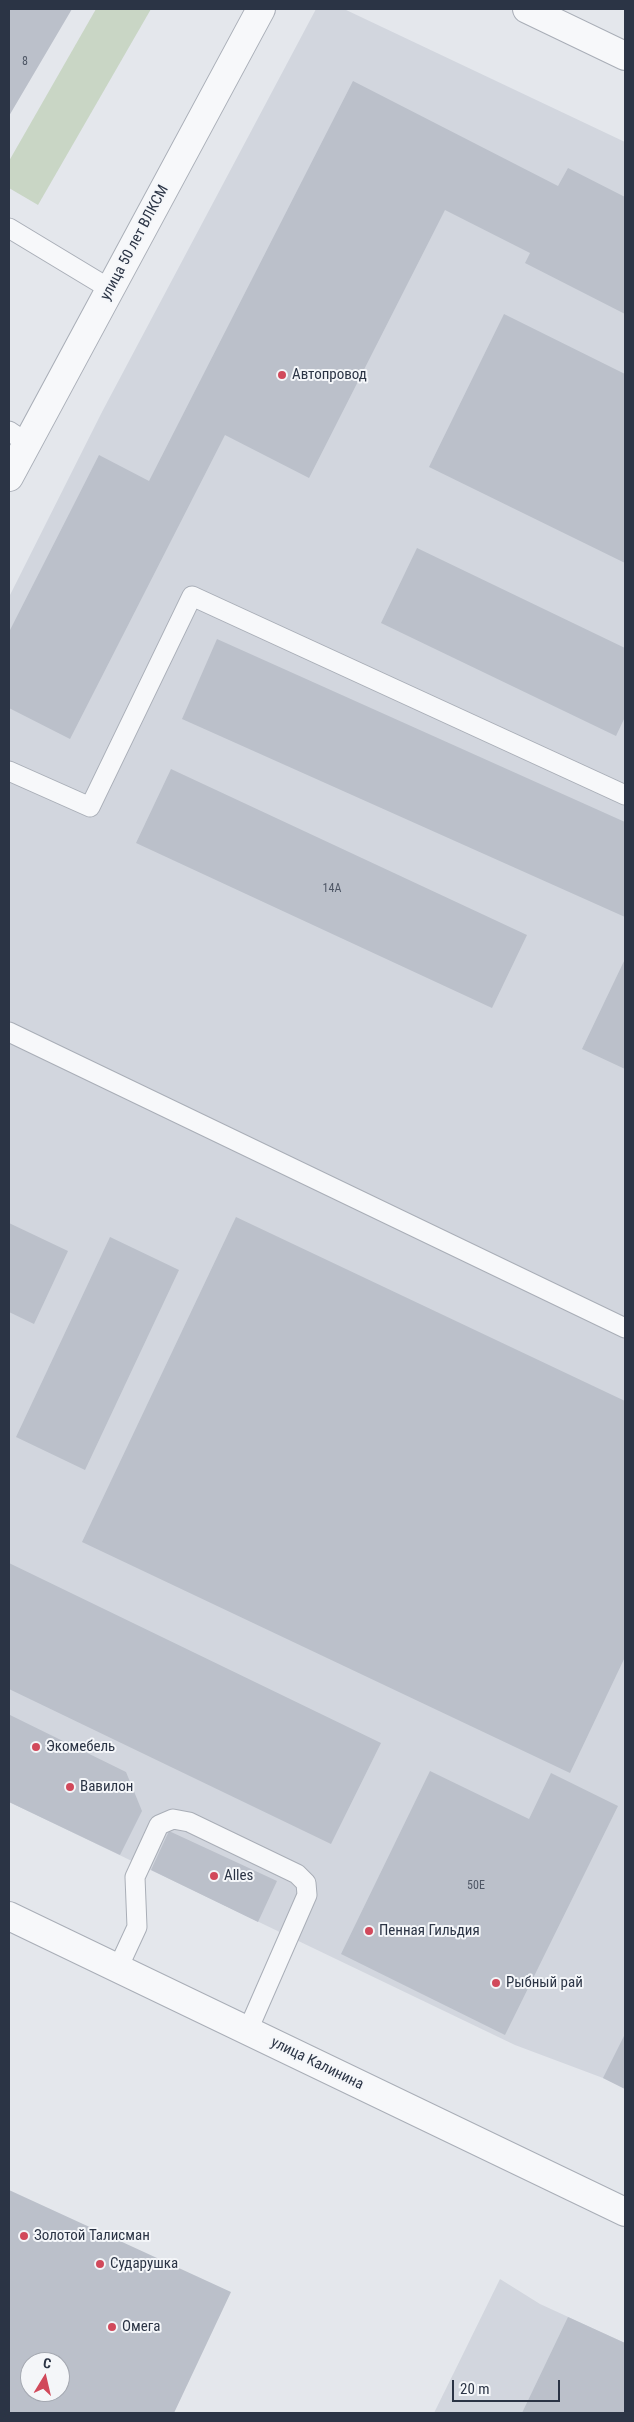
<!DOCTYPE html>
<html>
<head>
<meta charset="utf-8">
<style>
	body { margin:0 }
	#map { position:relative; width:634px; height:2422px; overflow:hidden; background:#e4e7ec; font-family:"Roboto Condensed",sans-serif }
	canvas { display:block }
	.frame { position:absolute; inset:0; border:10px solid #2b3445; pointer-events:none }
	.north { position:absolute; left:20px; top:2352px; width:50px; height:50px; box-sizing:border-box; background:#f4f6f9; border:1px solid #a4a8b1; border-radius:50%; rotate:9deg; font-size:14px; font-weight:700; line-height:20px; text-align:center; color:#2b3445 }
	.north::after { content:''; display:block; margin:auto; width:18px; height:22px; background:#d1495b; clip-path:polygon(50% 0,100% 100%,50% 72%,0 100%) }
	.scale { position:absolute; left:452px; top:2380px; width:108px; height:22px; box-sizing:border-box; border:2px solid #2b3445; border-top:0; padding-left:6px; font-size:15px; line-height:18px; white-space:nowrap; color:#2b3445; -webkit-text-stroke:4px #f4f6f9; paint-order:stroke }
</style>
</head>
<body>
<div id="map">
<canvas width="634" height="2422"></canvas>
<div class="frame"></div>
<div class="north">С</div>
<div class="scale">20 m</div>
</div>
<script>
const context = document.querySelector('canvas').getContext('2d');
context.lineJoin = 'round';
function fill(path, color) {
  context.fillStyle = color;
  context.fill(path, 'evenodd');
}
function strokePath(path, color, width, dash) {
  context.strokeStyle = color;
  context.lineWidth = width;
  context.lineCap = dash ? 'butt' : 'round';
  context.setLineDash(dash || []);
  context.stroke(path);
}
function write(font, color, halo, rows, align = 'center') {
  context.font = font + ' "Roboto Condensed",sans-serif';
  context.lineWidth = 4;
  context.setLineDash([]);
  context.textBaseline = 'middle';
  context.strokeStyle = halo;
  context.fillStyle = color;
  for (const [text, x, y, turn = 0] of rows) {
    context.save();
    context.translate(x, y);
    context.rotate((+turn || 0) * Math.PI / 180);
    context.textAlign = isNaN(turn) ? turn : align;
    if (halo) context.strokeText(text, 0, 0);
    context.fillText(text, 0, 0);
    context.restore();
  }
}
fill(new Path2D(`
	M316 9H344L625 142V2089L603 2078 515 2045 9 1802V597L103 410Z
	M500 2279 540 2304 625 2343V2413H434Z`), '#d2d6de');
fill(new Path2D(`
	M96 9H151L38 205 9 188V161Z`), '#c9d6c5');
fill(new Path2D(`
	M9 9H72L9 116Z
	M353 81 558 186 568 168 625 197V314L525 263 530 253 445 210 309 478 225 435 70 739 9 708V632L99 455 149 481Z
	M504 314 625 374V563L429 467Z
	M417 548 625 648V717L616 736 381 623Z
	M217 639 625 822V917L182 719Z
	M171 769 527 935 492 1008 136 843Z
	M625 959V1069L582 1049Z
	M236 1217 625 1401V1657L570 1773 82 1542Z
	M9 1223 68 1251 34 1324 9 1312Z
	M110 1237 179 1270 85 1470 16 1437Z
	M9 1563 381 1743 331 1844 9 1689Z
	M10 1715 126 1772 142 1811 120 1855 9 1802Z
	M430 1771 529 1819 551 1773 618 1806 505 2035 341 1954Z
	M169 1831 277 1881 258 1922 151 1870Z
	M625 2034V2089L603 2078Z
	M9 2190 231 2292 174 2413H9ZM30 2362H60V2392H30Z
	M568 2317 625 2343V2413H522Z`), '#bbc0ca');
const service = new Path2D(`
	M9 228 110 289
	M9 431 27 443
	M9 771 90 807 192 596 625 795
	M9 1032 625 1328
	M118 1968 137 1927 135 1877 159 1825 173 1819 189 1822 297 1874 306 1883 307 1895 248 2030`);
const tertiary = new Path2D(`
	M527 9 625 56
	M9 477 261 9
	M9 1916 625 2212`);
strokePath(service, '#a9aeb7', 21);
strokePath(tertiary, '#a9aeb7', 30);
strokePath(service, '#f7f8fa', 19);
strokePath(tertiary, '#f7f8fa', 28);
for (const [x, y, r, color] of [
	[282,375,5,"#d1495b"],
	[36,1747,5,"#d1495b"],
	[70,1787,5,"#d1495b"],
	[214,1876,5,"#d1495b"],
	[369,1931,5,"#d1495b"],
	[496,1983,5,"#d1495b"],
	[24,2236,5,"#d1495b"],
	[100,2264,5,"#d1495b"],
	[112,2327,5,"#d1495b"]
]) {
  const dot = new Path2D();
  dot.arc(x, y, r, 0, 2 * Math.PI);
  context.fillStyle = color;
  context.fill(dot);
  strokePath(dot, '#f4f6f9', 2);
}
write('12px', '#4f5766', null, [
	["8",25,62],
	["14А",332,889],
	["50Е",476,1886]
]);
write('15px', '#2b3445', '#f4f6f9', [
	["улица 50 лет ВЛКСМ",135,243,-62],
	["улица Калинина",317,2064,26]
]);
write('15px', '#2b3445', '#f4f6f9', [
	["Автопровод",292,375],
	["Экомебель",46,1747],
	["Вавилон",80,1787],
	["Alles",224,1876],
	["Пенная Гильдия",379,1931],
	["Рыбный рай",506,1983],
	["Золотой Талисман",34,2236],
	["Сударушка",110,2264],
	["Омега",122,2327]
], 'left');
</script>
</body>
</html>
